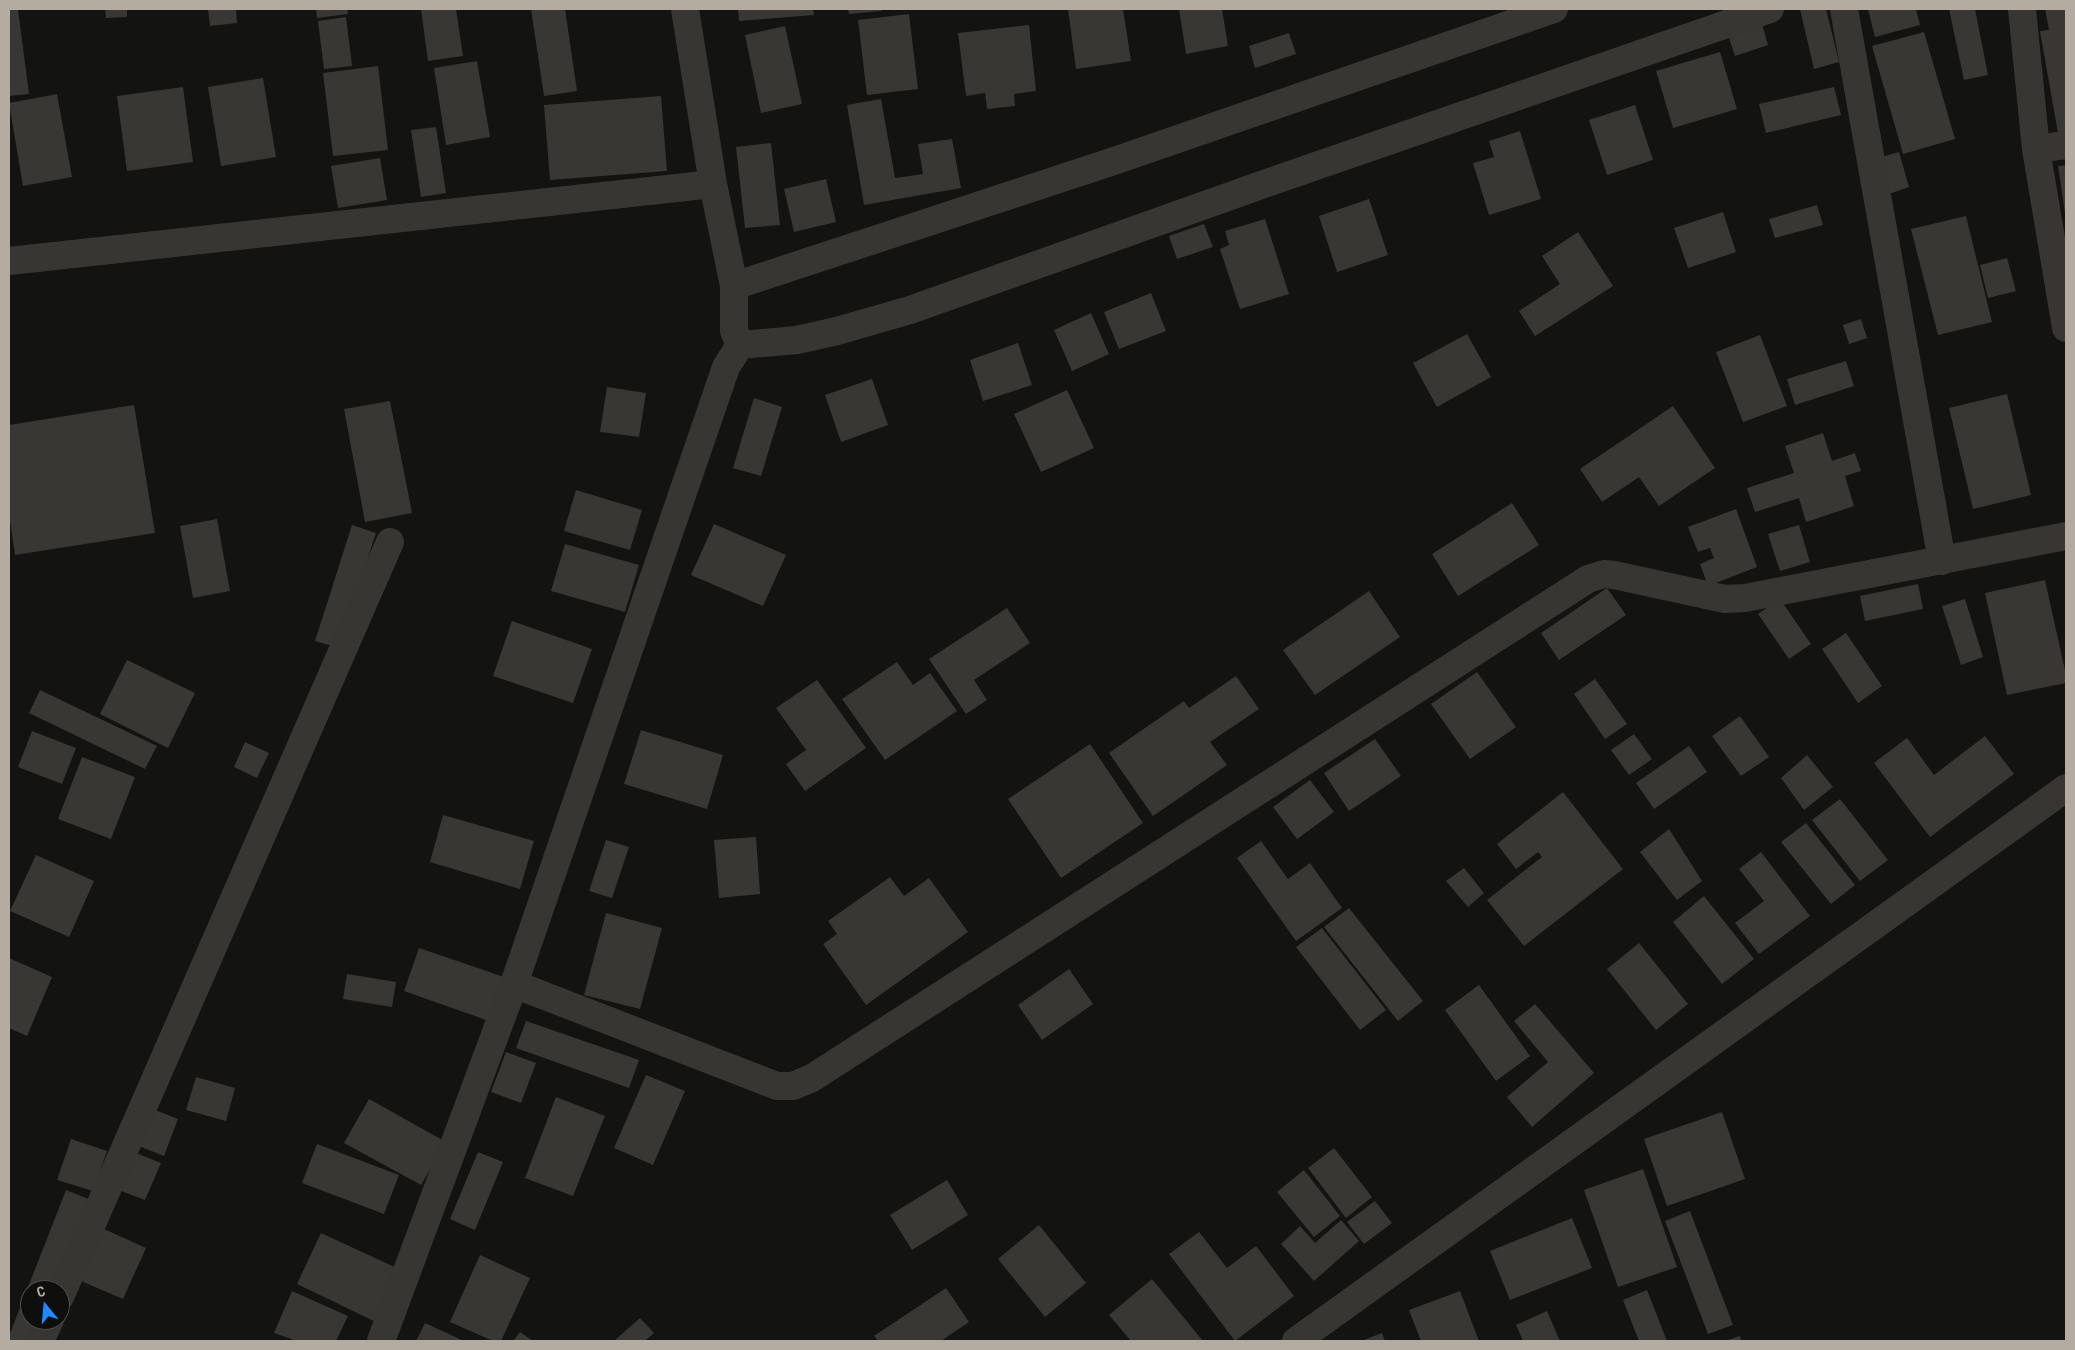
<!DOCTYPE html>
<html>
<head>
<meta charset="utf-8">
<style>
	body { margin:0 }
	#map { position:relative; width:2075px; height:1350px; overflow:hidden; background:#131311; font-family:"Roboto Condensed",sans-serif }
	canvas { display:block }
	.frame { position:absolute; inset:0; border:10px solid #b5aca1; pointer-events:none }
	.north { position:absolute; left:20px; top:1280px; width:50px; height:50px; box-sizing:border-box; background:#0e0e0c; border:1px solid #514d48; border-radius:50%; rotate:343deg; font-size:14px; font-weight:700; line-height:20px; text-align:center; color:#b5aca1 }
	.north::after { content:''; display:block; margin:auto; width:18px; height:22px; background:#1d8aff; clip-path:polygon(50% 0,100% 100%,50% 72%,0 100%) }
</style>
</head>
<body>
<div id="map">
<canvas width="2075" height="1350"></canvas>
<div class="frame"></div>
<div class="north">С</div>
</div>
<script>
const context = document.querySelector('canvas').getContext('2d');
context.lineJoin = 'round';
function fill(path, color) {
  context.fillStyle = color;
  context.fill(path, 'evenodd');
}
function strokePath(path, color, width, dash) {
  context.strokeStyle = color;
  context.lineWidth = width;
  context.lineCap = dash ? 'butt' : 'round';
  context.setLineDash(dash || []);
  context.stroke(path);
}
fill(new Path2D(`
	M9 9H18L29 94 9 96Z
	M105 9H127V17L106 18Z
	M208 9H236L237 23 210 26Z
	M316 9H347L348 14 317 18Z
	M421 9H456L463 56 428 61Z
	M531 9H565L577 91 544 96Z
	M738 9H813L814 15 739 21Z
	M848 9H881V11L849 14Z
	M1068 9H1123L1131 61 1076 69Z
	M1179 9H1222L1228 46 1186 54Z
	M1800 9H1826L1839 62 1814 69Z
	M1868 9H1916L1920 25 1875 37Z
	M1949 9H1975L1988 75 1964 80Z
	M2045 9H2066V138L2059 139 2040 31 2049 30Z
	M909 14 918 89 867 95 858 20Z
	M346 17 352 66 324 69 318 21Z
	M1762 24 1768 45 1735 56 1728 35Z
	M1029 25 1036 91 1014 94 1015 106 987 109 985 93 966 96 958 33Z
	M785 26 802 104 761 113 745 35Z
	M1924 32 1955 139 1903 154 1872 46Z
	M1289 33 1296 54 1255 68 1249 46Z
	M1720 52 1737 109 1673 128 1656 71Z
	M477 61 490 137 446 145 434 68Z
	M378 66 388 150 333 156 323 73Z
	M263 78 276 157 221 166 208 87Z
	M183 87 193 162 127 171 117 96Z
	M1834 87 1841 115 1766 133 1759 104Z
	M57 94 72 177 23 186 9 103Z
	M661 96 667 171 550 180 544 105Z
	M881 99 895 178 923 174 918 144 952 139 961 188 864 205 847 105Z
	M1635 105 1653 160 1607 175 1589 120Z
	M436 127 446 193 421 197 411 130Z
	M1520 131 1541 199 1489 215 1473 163 1494 157 1489 141Z
	M771 143 780 225 745 228 736 147Z
	M1899 152 1909 187 1886 195 1875 159Z
	M380 158 387 200 338 208 331 166Z
	M2066 165V213H2065L2058 166Z
	M826 179 836 222 794 232 784 189Z
	M1369 199 1388 255 1337 272 1319 216Z
	M1817 205 1823 225 1775 238 1769 219Z
	M1723 212 1736 252 1688 268 1674 228Z
	M1966 216 1992 322 1938 335 1911 229Z
	M1265 219 1289 294 1240 309 1220 249 1229 245 1225 231Z
	M1204 224 1213 247 1177 259 1169 236Z
	M1578 232 1613 286 1535 336 1519 311 1560 284 1542 256Z
	M2007 258 2016 291 1988 298 1980 265Z
	M1151 293 1166 331 1119 349 1104 312Z
	M1091 313 1109 354 1072 371 1054 330Z
	M1861 319 1867 338 1849 344 1843 325Z
	M1467 334 1491 377 1437 407 1413 363Z
	M1760 335 1787 406 1743 422 1716 352Z
	M1018 343 1032 385 983 401 970 360Z
	M1846 361 1854 386 1795 405 1787 379Z
	M872 379 888 425 841 442 825 395Z
	M607 387 646 393 639 437 600 432Z
	M1067 390 1094 448 1041 472 1014 414Z
	M2007 394 2031 495 1973 509 1949 408Z
	M754 398 782 407 761 476 733 468Z
	M390 401 412 513 365 522 344 409Z
	M134 405 155 533 15 555 9 513V425Z
	M1673 406 1715 468 1659 506 1639 477 1602 502 1580 469Z
	M1823 433 1832 461 1855 453 1861 471 1845 476 1854 506 1806 522 1799 498 1755 512 1747 488 1794 473 1785 446Z
	M576 490 642 510 630 550 564 531Z
	M1512 503 1539 545 1458 596 1432 554Z
	M1736 509 1757 567 1708 586 1700 564 1714 558 1710 548 1698 552 1688 527Z
	M217 519 230 591 193 598 180 526Z
	M714 524 786 555 763 606 691 575Z
	M352 525 376 533 339 648 315 641Z
	M1799 525 1810 562 1780 571 1768 534Z
	M565 544 639 565 625 612 551 591Z
	M2045 580 2066 675V683L2007 695 1985 593Z
	M1918 584 1923 609 1865 621 1860 596Z
	M1607 588 1626 615 1559 660 1541 633Z
	M1369 591 1400 637 1315 695 1283 650Z
	M1780 599 1811 644 1789 659 1758 614Z
	M1965 599 1983 657 1961 665 1942 606Z
	M1007 608 1030 643 974 680 987 700 966 714 929 659Z
	M512 621 592 649 573 703 493 676Z
	M1846 633 1882 686 1858 703 1822 649Z
	M127 660 195 693 168 748 100 714Z
	M897 662 913 685 930 673 957 711 885 760 842 699Z
	M1477 672 1516 727 1470 759 1431 704Z
	M1236 676 1259 709 1210 742 1227 765 1153 816 1109 753 1184 701 1189 708Z
	M1595 679 1627 724 1605 739 1574 694Z
	M817 680 866 748 805 791 786 764 806 750 776 708Z
	M40 690 157 746 145 769 29 713Z
	M1740 716 1769 757 1741 776 1712 736Z
	M641 730 723 755 707 809 624 784Z
	M32 731 76 748 62 784 18 767Z
	M1634 734 1652 759 1629 775 1611 750Z
	M1985 736 2014 774 1930 837 1874 763 1907 738 1934 775Z
	M1375 739 1401 776 1349 811 1324 773Z
	M245 742 269 753 257 778 234 767Z
	M1090 744 1143 823 1061 878 1008 799Z
	M1689 746 1707 772 1654 809 1636 783Z
	M1807 755 1833 787 1804 810 1781 778Z
	M82 757 135 777 111 839 58 819Z
	M1310 780 1334 812 1297 839 1273 807Z
	M1563 792 1623 869 1524 946 1487 900 1542 857 1538 852 1516 869 1497 844Z
	M1840 799 1888 860 1860 881 1812 820Z
	M443 815 534 841 520 889 430 862Z
	M1806 823 1855 885 1831 904 1781 842Z
	M1669 829 1702 881 1677 900 1640 852Z
	M756 837 760 894 719 898 714 840Z
	M606 840 629 847 612 898 589 891Z
	M1261 841 1288 879 1310 863 1342 908 1296 941 1237 858Z
	M1761 852 1810 916 1759 954 1735 923 1764 901 1739 869Z
	M36 855 94 881 69 937 10 911Z
	M1464 868 1484 893 1468 907 1446 881Z
	M890 877 904 896 929 878 968 932 866 1005 823 944 837 934 828 921Z
	M1704 896 1754 959 1722 984 1673 922Z
	M1349 908 1423 1001 1398 1021 1324 927Z
	M606 913 662 928 640 1009 584 995Z
	M1322 928 1386 1010 1360 1030 1296 947Z
	M1639 943 1688 1004 1656 1030 1607 969Z
	M419 948 504 977 489 1021 404 991Z
	M9 958 52 977 27 1036 9 1028Z
	M1069 969 1093 1004 1042 1040 1018 1005Z
	M347 974 396 982 392 1007 343 999Z
	M1479 985 1530 1056 1496 1081 1445 1010Z
	M1535 1004 1594 1073 1532 1127 1507 1097 1548 1062 1514 1021Z
	M526 1021 639 1060 629 1088 516 1048Z
	M506 1052 536 1063 521 1103 491 1092Z
	M646 1075 685 1091 653 1165 614 1148Z
	M196 1077 235 1088 226 1121 186 1110Z
	M556 1097 605 1116 573 1196 525 1178Z
	M369 1099 446 1142 421 1185 344 1143Z
	M150 1108 178 1119 164 1156 136 1145Z
	M1722 1112 1745 1179 1667 1206 1644 1139Z
	M71 1139 107 1151 93 1191 57 1180Z
	M317 1144 399 1175 384 1214 302 1183Z
	M1334 1148 1372 1197 1346 1218 1308 1168Z
	M131 1151 161 1163 145 1200 116 1189Z
	M478 1152 503 1162 475 1230 450 1219Z
	M1643 1169 1677 1267 1618 1287 1584 1190Z
	M1304 1170 1340 1216 1314 1237 1277 1192Z
	M947 1180 968 1215 912 1250 890 1215Z
	M66 1190 91 1200 56 1290H30V1320H44L35 1341H9V1336Z
	M1375 1201 1392 1223 1364 1244 1347 1222Z
	M1690 1211 1733 1325 1708 1334 1665 1221Z
	M1572 1218 1592 1268 1510 1300 1490 1251Z
	M1341 1220 1359 1241 1314 1281 1281 1244 1300 1226 1315 1243Z
	M1039 1225 1086 1283 1045 1317 998 1259Z
	M104 1229 146 1248 123 1299 81 1281Z
	M1199 1232 1227 1268 1256 1246 1294 1296 1235 1341 1169 1254Z
	M321 1233 401 1270 376 1322 297 1284Z
	M480 1255 530 1278 501 1341H493L450 1322Z
	M1152 1279 1203 1341H1131L1109 1315Z
	M946 1288 969 1322 941 1341H878L874 1336Z
	M1647 1290 1667 1341H1639L1623 1300Z
	M292 1291 348 1316 336 1341H297L274 1333Z
	M1460 1291 1479 1341H1421L1409 1310Z
	M1547 1311 1560 1341H1523L1516 1325Z
	M640 1318 654 1333 645 1341H614Z
	M425 1323 464 1341H416Z
	M520 1332 533 1341H513Z
	M1382 1333 1385 1341H1361Z
	M1740 1336 1741 1341H1725Z`), '#383733');
strokePath(new Path2D(`
	M1844 9 1942 561
	M2022 9 2036 149 2066 328
	M2036 149 2066 145
	M9 261 713 184
	M734 286 1117 160 1554 9
	M740 345 797 340 837 331 910 310 1264 184 1770 9
	M514 984 777 1086H793L812 1078 1588 579 1604 574 1614 575 1725 599 1745 598 2066 536
	M60 1297 390 542
	M40 1341 50 1320
	M381 1341 514 984 726 367 740 345 734 331V286L713 184 685 9
	M1296 1341 2066 788`), '#383632', 28);
</script>
</body>
</html>
